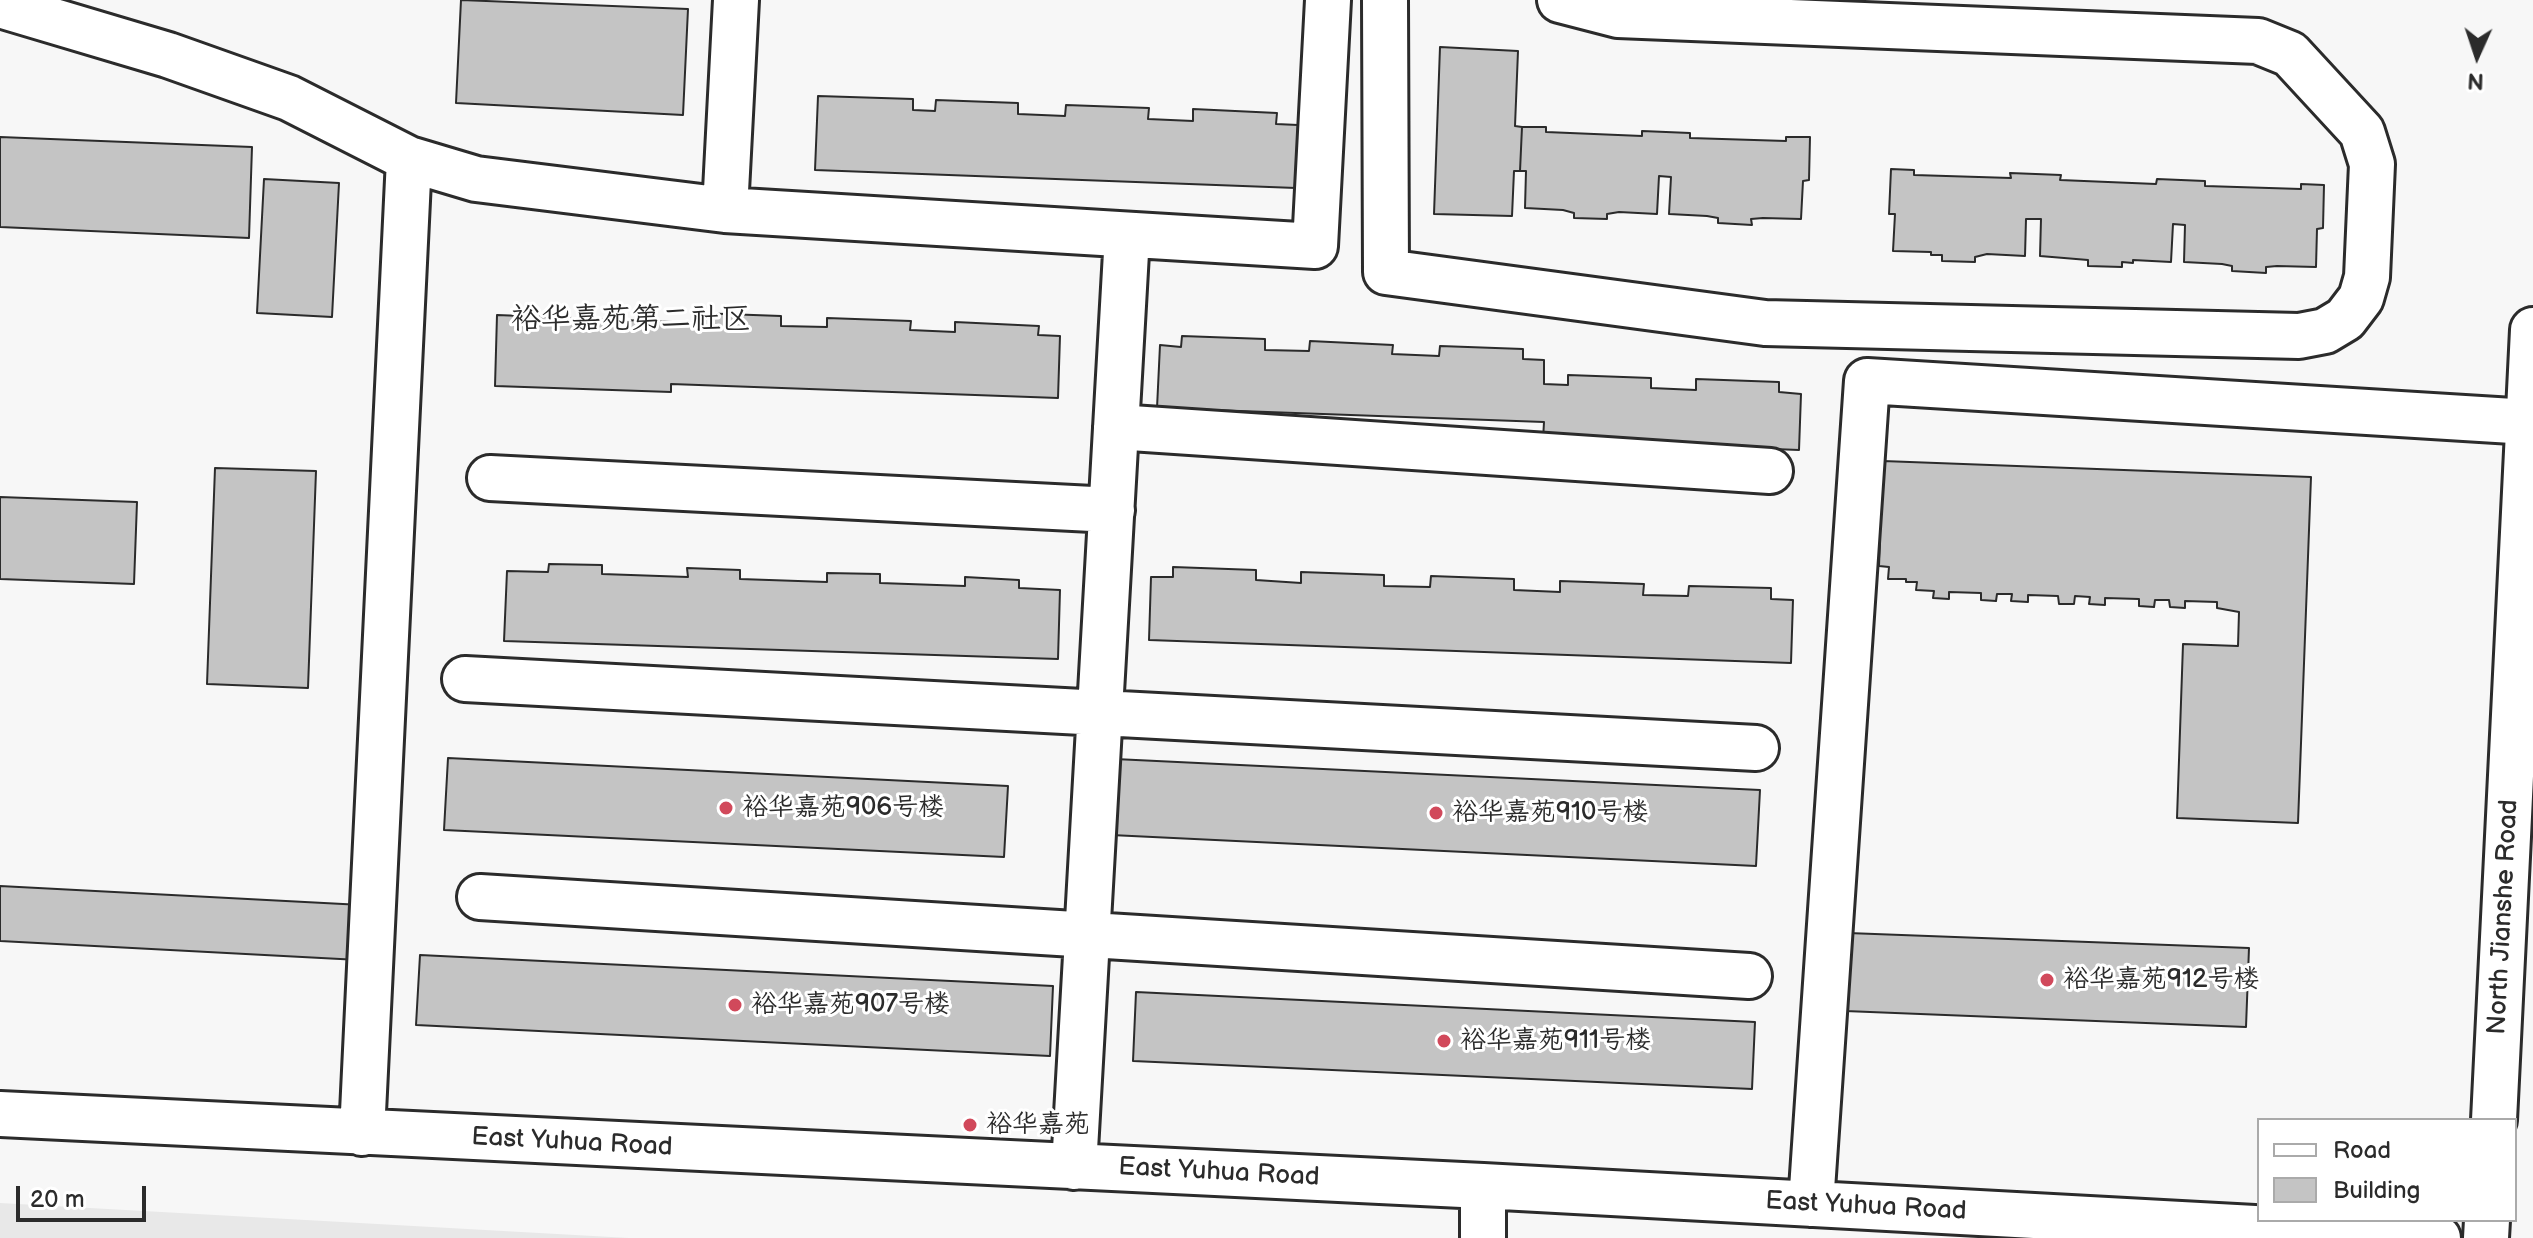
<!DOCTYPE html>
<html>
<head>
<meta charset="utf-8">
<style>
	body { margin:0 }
	#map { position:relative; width:2533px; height:1238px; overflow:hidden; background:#f7f7f7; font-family:"Balsamiq Sans",sans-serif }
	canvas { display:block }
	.legend { position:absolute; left:2257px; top:1118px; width:260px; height:104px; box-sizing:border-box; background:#fff; border:2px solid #aaa; margin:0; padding:10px 14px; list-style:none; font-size:24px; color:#2b2b2b }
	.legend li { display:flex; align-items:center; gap:16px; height:40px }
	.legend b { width:40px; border:2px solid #aaa }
	.north { position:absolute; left:2437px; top:16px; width:80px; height:80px; -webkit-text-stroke:6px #fff; paint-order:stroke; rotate:183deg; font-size:22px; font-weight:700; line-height:32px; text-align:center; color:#2b2b2b }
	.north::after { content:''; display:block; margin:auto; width:28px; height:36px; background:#2b2b2b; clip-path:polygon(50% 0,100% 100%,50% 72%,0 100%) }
	.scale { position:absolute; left:16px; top:1186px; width:130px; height:36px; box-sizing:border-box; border:4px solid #2b2b2b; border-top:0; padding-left:10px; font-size:24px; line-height:28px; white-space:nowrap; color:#2b2b2b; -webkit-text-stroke:6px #fff; paint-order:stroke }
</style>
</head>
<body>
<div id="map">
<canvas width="2533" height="1238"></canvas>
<ul class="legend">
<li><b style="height:10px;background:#fff"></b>Road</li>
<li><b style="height:22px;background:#c4c4c4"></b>Building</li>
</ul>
<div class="north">N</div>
<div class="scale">20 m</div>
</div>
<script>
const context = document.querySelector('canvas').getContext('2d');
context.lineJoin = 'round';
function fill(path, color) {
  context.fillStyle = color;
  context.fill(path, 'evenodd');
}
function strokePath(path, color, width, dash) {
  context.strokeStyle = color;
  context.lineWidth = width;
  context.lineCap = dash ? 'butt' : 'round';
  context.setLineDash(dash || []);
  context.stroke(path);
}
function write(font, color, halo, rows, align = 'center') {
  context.font = font + ' "Balsamiq Sans","LXGW WenKai TC",sans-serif';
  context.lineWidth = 6;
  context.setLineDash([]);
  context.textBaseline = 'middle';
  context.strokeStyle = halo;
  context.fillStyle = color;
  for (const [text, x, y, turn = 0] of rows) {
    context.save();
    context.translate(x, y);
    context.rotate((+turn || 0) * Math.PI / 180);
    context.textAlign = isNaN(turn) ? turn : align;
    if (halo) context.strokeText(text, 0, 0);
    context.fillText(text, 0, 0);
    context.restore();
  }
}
fill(new Path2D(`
	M0 1203 629 1238H0Z`), '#e8e8e8');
const building = new Path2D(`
	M461 0 688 9 683 115 456 103Z
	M1440 47 1518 51 1515 126 1522 127 1520 171H1514L1512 216 1434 214Z
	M818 96 913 99V110L935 111 936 100 1018 103V114L1065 116 1066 105 1149 108 1148 119 1193 121V109L1277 113 1276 124 1298 125 1296 188 815 170Z
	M1522 127H1546V132L1642 136V131L1690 133V138L1786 141V137H1810L1809 180 1803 181 1801 219 1763 218 1751 219 1752 225 1718 223V218L1707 216 1669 214 1671 177 1659 176 1657 214 1619 212 1607 214V219L1574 218V213L1563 210 1525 208 1526 171H1520Z
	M0 137 252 147 249 238 0 227Z
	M1891 169 1914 170V175L2011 178 2010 173 2061 175 2060 180 2156 184 2157 179 2205 181V186L2301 189V184L2324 185 2323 228 2317 229 2316 267 2277 266 2266 267V273L2232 271V266L2222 264 2184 262 2185 225 2173 224 2171 262 2133 260V263L2122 262V267L2088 266V260L2040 256 2041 219H2026L2025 256 1987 254 1975 257V262L1942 261V255H1931V252L1893 251 1895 214H1889Z
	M264 179 339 183 332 317 257 313Z
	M698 313 781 316V326L827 327V318L911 321 910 330 955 332V322L1039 326 1038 335 1060 336 1058 398 671 384V392L495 386 497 315 698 323Z
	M1182 336 1265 339V350L1309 351 1310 341 1393 345 1392 354 1439 356 1440 346 1523 349V359L1544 360V384L1568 385V375L1651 378V388L1696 390V379L1779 382V392L1801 394 1799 450 1543 440 1544 422 1157 408 1160 345 1181 347Z
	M1883 461 2311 477 2298 823 2177 818 2183 644 2238 646 2239 612 2217 608V602L2185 601V608L2170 607 2169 600H2155L2154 607 2139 606V599L2105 598V605L2089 604 2090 597 2075 596 2074 604H2059L2058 596 2028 595V602L2011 601 2012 594H1997L1996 601 1981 600V593L1949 592V599L1933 598 1934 591 1916 590 1917 582H1906V579H1888L1889 567 1879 566 1880 540H1875V527H1880L1881 511 1878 510Z
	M215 468 316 471 308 688 207 684Z
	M0 497 137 502 134 584 0 579Z
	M549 564 602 565V574L688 577 687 568 740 570V579L827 582V573L880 574V583L965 586V577L1019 580V588L1060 590 1058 659 504 641 507 571 548 572Z
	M1173 567 1256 570V580L1301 583V572L1384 575V586L1430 587 1431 576 1514 579V590L1560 592V581L1644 584 1643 595 1688 596 1689 586 1771 588V599L1793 600 1791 663 1149 640 1151 577H1173Z
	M448 758 1008 786 1004 857 444 830Z
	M1115 759 1760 790 1756 866 1111 835Z
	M0 886 362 905 359 960 0 941Z
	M1848 933 2249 948 2246 1027 1845 1011Z
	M420 955 1053 986 1050 1056 416 1025Z
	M1136 992 1755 1022 1752 1089 1133 1061Z`);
fill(building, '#c4c4c4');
strokePath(building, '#2b2b2b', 2);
const minor = new Path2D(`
	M1385 0 1386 272 1765 323 2299 336 2325 331 2345 319 2361 298 2367 277 2372 164 2362 132 2290 54 2258 41 1618 15 1560 0
	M0 5 168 55 289 98 409 159 476 179 725 210 1315 246 1328 0
	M725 210 736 0
	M1116 427 1770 471
	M490 478 1112 510
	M465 679 1756 748
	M480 897 1749 976
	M0 1114 1483 1186 2438 1238
	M362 1133 409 159
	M1074 1167 1127 235
	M1811 1204 1867 381 2529 422
	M1483 1238V1186`);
const major = new Path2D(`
	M2494 1120 2533 330
	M2486 1238 2487 1220`);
strokePath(minor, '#2b2b2b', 50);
strokePath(major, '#2b2b2b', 50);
strokePath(minor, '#fff', 44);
strokePath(major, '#fff', 44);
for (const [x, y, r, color] of [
	[726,808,8,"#d1495b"],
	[1436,813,8,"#d1495b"],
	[2047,980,8,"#d1495b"],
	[735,1005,8,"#d1495b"],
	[1444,1041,8,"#d1495b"],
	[970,1125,8,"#d1495b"]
]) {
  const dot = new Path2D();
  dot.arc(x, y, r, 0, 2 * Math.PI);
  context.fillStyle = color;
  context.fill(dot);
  strokePath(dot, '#fff', 3);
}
write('26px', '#2b2b2b', '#fff', [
	["裕华嘉苑906号楼",742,808],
	["裕华嘉苑910号楼",1452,813],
	["裕华嘉苑912号楼",2063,980],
	["裕华嘉苑907号楼",751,1005],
	["裕华嘉苑911号楼",1460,1041],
	["裕华嘉苑",986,1125]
], 'left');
write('26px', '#2b2b2b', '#fff', [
	["North Jianshe Road",2504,917,-87],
	["East Yuhua Road",572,1143,3],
	["East Yuhua Road",1219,1173,3],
	["East Yuhua Road",1866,1207,3]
]);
write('30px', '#2b2b2b', '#fff', [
	["裕华嘉苑第二社区",631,320]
]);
</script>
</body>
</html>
